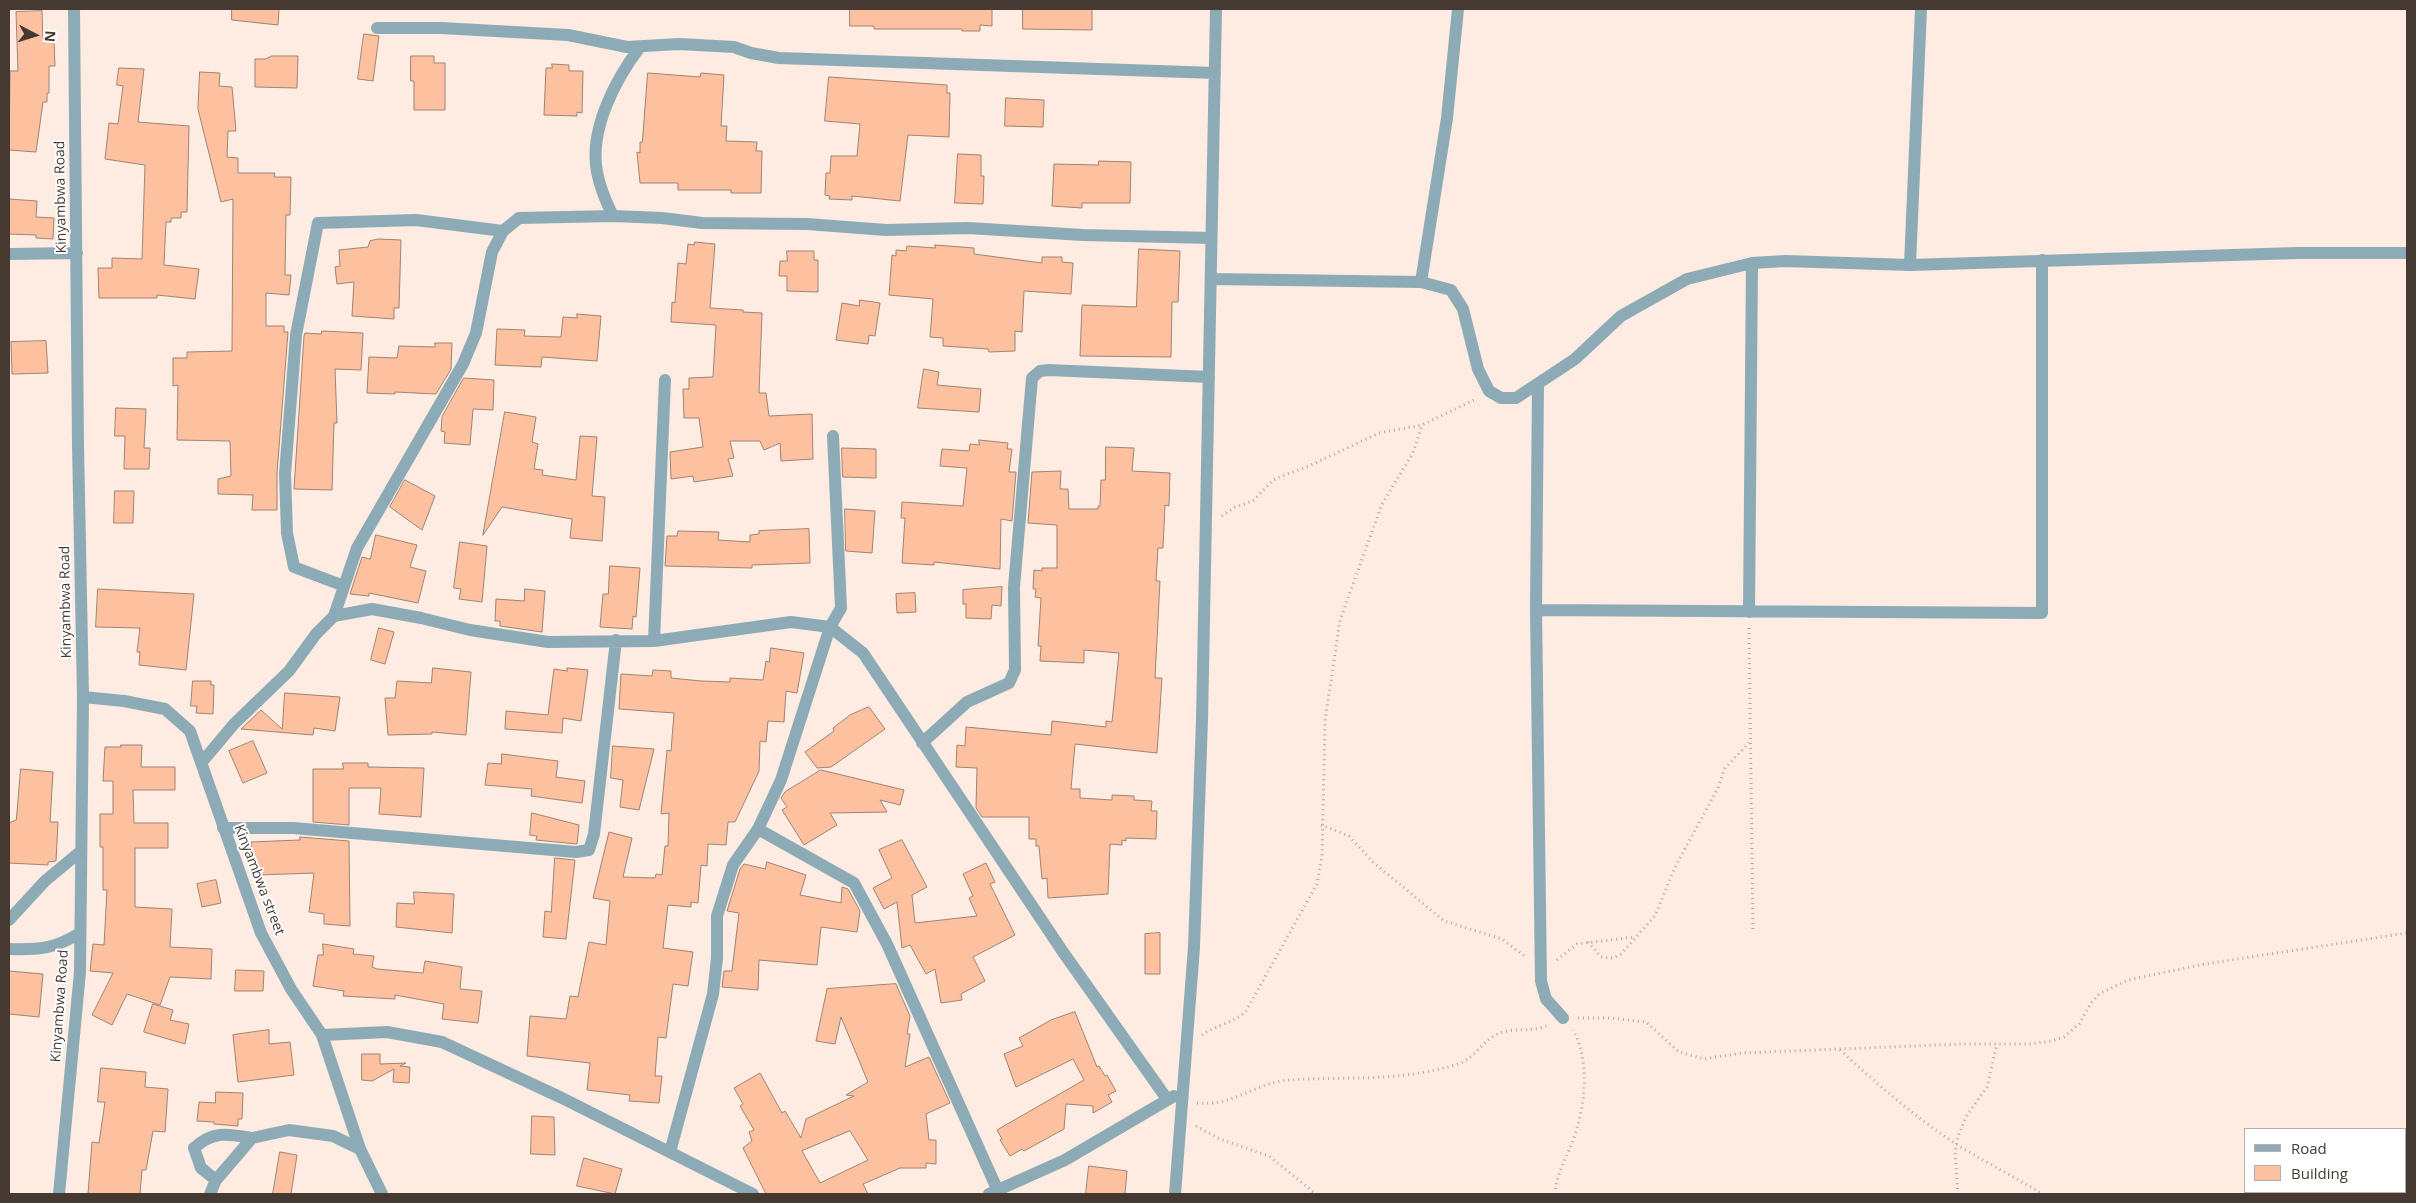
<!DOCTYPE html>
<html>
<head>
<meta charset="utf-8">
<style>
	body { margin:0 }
	#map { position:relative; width:2416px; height:1203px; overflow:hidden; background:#feebe1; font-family:"Open Sans",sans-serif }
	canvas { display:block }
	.frame { position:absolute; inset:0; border:10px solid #453932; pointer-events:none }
	.legend { position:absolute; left:2244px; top:1128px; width:162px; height:65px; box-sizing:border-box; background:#fff; border:1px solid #b5b0ad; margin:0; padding:6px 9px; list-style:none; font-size:15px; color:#453932 }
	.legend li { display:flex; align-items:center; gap:10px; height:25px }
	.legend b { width:25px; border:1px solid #b5b0ad }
	.north { position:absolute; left:10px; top:10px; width:50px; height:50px; -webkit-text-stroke:4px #fff; paint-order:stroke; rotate:95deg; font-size:14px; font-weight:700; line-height:20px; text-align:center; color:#453932 }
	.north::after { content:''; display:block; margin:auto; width:18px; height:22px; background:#453932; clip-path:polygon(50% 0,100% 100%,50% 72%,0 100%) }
</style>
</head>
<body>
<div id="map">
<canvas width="2416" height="1203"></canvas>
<div class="frame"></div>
<ul class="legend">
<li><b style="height:6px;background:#8cabb6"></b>Road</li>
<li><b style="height:14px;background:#fdc19f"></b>Building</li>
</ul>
<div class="north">N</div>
</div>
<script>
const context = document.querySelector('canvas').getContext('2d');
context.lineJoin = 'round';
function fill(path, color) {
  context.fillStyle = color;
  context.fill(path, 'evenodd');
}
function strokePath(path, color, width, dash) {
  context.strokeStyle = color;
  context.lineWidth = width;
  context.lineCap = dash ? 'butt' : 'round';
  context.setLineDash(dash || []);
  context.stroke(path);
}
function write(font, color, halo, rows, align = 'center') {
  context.font = font + ' "Open Sans",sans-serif';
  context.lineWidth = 4;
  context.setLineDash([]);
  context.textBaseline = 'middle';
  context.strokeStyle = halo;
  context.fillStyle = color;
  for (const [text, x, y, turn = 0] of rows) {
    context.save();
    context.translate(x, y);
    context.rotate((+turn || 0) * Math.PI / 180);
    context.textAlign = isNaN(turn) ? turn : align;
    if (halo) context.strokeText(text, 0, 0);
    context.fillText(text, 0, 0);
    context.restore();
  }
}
const building = new Path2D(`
	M232 9H279L278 25 232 20Z
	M850 9H992V26L980 25V31H962V29H874V26H850Z
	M1023 9H1092V30L1023 29Z
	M42 11 43 42 54 41 55 66H49V93H47V102H43L36 152 9 150 10 71H18L16 12Z
	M364 34 379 36 373 81 358 79Z
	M272 56H298L297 88 255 87V59H265Z
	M411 56H434V63H445V110H414V81H411Z
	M552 64 569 65V71H583L582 113 577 112V116L544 115 546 68H552Z
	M119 68 144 69 138 122 189 126 187 212H181V218H171V222H166L164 265 199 269 195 299 157 295V298H99L98 268H112V258L142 259 145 165 105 159 109 123 118 124 123 86 117 85Z
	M200 72 220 73 219 86 232 87 236 131H228L227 157 238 158V173H275L274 177H291L290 215H286L285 275H291L289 295 266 293V326H284V332H288L277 473V510H252L253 495 218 494V479L231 476 230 441 177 440 178 385 173 386V358H187V352L232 351 233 199 221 202 198 109Z
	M648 73 700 77 701 73 724 75 721 126H727L726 141 757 142 756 151H762L761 193H731V190H678V183H640L637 152 640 153V142H642Z
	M829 77 947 85V93H950L949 137 908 135 900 201 852 196V200L829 199 830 196 825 195 826 173H830L831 156H857L860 124 825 121Z
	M1006 98 1044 100 1043 127 1005 126Z
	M958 154 981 155V176H984L983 204 955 203Z
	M1099 161 1131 162 1130 203H1082V208L1052 206 1054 164 1098 165Z
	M9 199 37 201 36 217 54 218 53 239 36 238V235L9 234Z
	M379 239 401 240 399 308H394V319L352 316 354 282 337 284 335 267 340 266 339 250 368 247 370 241Z
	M695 242 715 244 710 308 743 310V312L762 313 759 393H766L769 416 812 414 813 459 781 461 780 443 764 450 760 441H730L734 458 728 459 733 476 694 482 693 476 671 479 670 452 703 447 699 418H684L683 389H689V378L713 377 716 325 671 322 672 302 675 303 678 263 686 264 688 244 694 245Z
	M935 245 974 248V254L1042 263V257H1062V262L1073 263 1071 294 1024 291 1022 332 1015 331V351L989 352 988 349 943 346V338L930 337 933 299 889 295 892 255 896 256V250L906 251 907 246 935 248Z
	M1139 249 1180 251 1178 302H1172L1171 357 1080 356 1082 305 1136 307Z
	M787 251H814V260H818V292L787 291V276H779L780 261H787Z
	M860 300 880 303 875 336 869 335 868 344 836 340 842 303 859 306Z
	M577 314 601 316 597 361 542 357 541 367 495 365 497 329 525 330 524 336 561 337 563 317 577 318Z
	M322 331 363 333 361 370 335 369 337 423H334L332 490 294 489 304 336 305 333 321 334Z
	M46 341 48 373 12 374 11 342Z
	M435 343H452L451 369 436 394 395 392V394L367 393 369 357 397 358 399 346 435 347Z
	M924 369 939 372 937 385 981 389 979 412 918 408Z
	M464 378 494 380 493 410 473 409 470 445 444 443 445 432 441 431 442 417Z
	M116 408 146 409 144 448H150L149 469H124L125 436H115Z
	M505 412 536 417 532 442 538 444 534 469 543 470 542 475 576 480 580 436 597 437 592 496 605 497 602 541 570 538 572 519 502 507 483 535Z
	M979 440 1008 443 1007 449H1012L1009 472H1016L1012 521 1001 519 1000 569 934 562V565L902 563 905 518H901L902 502 963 506 967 468 940 466 942 449 969 451 970 444 979 445Z
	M1106 447 1134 448 1132 471 1170 473 1169 506 1165 505 1163 548H1158L1156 581H1160L1155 678H1162L1157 753 1075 744 1071 789H1080V798L1112 800V795L1134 796V800L1152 801 1151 811H1157L1156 839 1126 838V841L1122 840V845L1110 844 1108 894 1048 898 1047 878 1042 879 1039 846H1036V839H1029V817H982L976 808 977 768 956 767 957 745 965 746 966 727 1051 735 1052 721 1106 727V721L1112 722 1119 653 1084 650V663L1040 661 1041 646H1038L1041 598 1035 597 1036 589H1033L1034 570 1042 571V568H1057V525L1028 523 1032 472 1061 471 1060 489H1068L1069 509H1098V506H1100L1101 480H1105Z
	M842 448 876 449V478L843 477Z
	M405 480 435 496 422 530 390 507Z
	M115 491H134L133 523H114Z
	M845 509 875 511 872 553 846 551Z
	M809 529 810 563 752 565V568L665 566 667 536H677L678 531 719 532 718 540 750 542V535L759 534V531Z
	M376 535 417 545 410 567 426 571 418 603 369 593V596L350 594 362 557 370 559Z
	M460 542 487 546 482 602 459 599 461 589 454 588Z
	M610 566 640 568 636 617 633 616 632 629 600 627 603 594H608Z
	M1002 587 1001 606 992 605 991 619 966 618V604H963V590Z
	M98 589 194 594 186 670 139 665 140 652H137L140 628 96 627Z
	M525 589 545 591 542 632 500 626V621H495L496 599 524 601Z
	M915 593 916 612 897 613 896 594Z
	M379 628 394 632 385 664 371 660Z
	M771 648 804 653 797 693 786 691 784 722 768 721 766 742 760 741 759 771 735 822H728L726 845 708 844 707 866 701 865 698 903 691 902V907L668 905 663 948 693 952 688 986 673 984 666 1038 658 1037 655 1076H662L659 1103 629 1101 630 1095 587 1090 590 1063 527 1056 530 1016 566 1019 570 996 578 997 589 942 606 945 610 901 593 898 609 832 632 838 623 877 655 878 656 874 662 875 665 846H668L669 813 661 814 667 750 671 751 674 713 619 709 621 674 652 676 653 670 671 671V678L701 681 730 682V678L763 680 766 661 769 662Z
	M433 668 471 672 466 735 432 732V734L388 735 385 698H395L397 681 431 683Z
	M567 668 588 670 581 721 563 718 562 733 505 729 506 711 548 715 554 669 567 671Z
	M193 681H211V685H214L213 714 196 713 197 706H191Z
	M285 693 340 697 335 731 314 728 313 735 241 729 261 710 282 729Z
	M869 707 885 729 831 767 817 768 805 752 834 731 833 728 850 715Z
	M253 741 267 773 243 783 229 751Z
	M121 745H142L141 767H175V790H133L134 823H168V848H135V907L172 909 170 947 212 949 211 979 170 977 160 1005 127 994 112 1025 92 1015 113 973 90 971 93 944 104 945 107 890H103V847H100V814H113V781H103L105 747H121Z
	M613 746 654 749 639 810 620 807 623 780 611 778Z
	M502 754 558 761 556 777 585 781 582 803 531 796 532 789 485 785 488 763 501 764Z
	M343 763H368V767L424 768 421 817 379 814 381 788H349V825L313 822V769H343Z
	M21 769 53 772 50 822H58L56 861 48 862V865L9 863V823L16 820Z
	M821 770 904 790 900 805 880 800 887 812 830 813 837 825 804 845 782 810 787 807 781 798 785 792Z
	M532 813 579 825 577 844 536 840 537 836 530 835Z
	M300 837 349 841 350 926 324 924V914L309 912 314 873 258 875 257 867 253 868 251 842 300 840Z
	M902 840 927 887 912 895 915 923 977 916 969 898 973 896 963 874 986 863 995 882 990 884 1015 935 973 957 985 981 961 994 962 1000 941 1003 935 969 926 974 910 945 902 948 897 902 884 909 873 888 892 878 879 850Z
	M555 858 575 860 566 939 543 937 545 911 551 912Z
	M767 862 806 875 800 895 841 903 842 887 848 889 860 911 857 932 821 927 817 965 759 960 758 990 722 987 724 971H732L739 913 727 911 740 869 744 864 765 869Z
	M216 880 221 903 202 907 197 884Z
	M414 892 454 894 452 933 396 927 397 903 414 904Z
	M1160 933V974H1145V934Z
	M323 944 354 949 353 954 374 956 372 967 377 969 423 973 425 961 462 967 460 989 482 991 478 1023 442 1019 444 1004 395 995V999L343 996 344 991 313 986 318 955H323Z
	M236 970 264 971 263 991H235Z
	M9 971 43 974 39 1017 9 1014Z
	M896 984 910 1016 907 1034H910L905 1067 929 1057 950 1103 926 1114 929 1140H936V1164L926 1163V1168H900L863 1184 868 1194H766L743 1148 752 1141 749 1132 754 1130 740 1106 743 1104 734 1088 760 1073 782 1113 785 1111 801 1138 806 1119 854 1096 846 1095 868 1082 841 1017 835 1044 816 1041 827 989ZM850 1131 868 1160 820 1183 802 1151Z
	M153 1004 173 1010 170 1020 189 1024 185 1044 144 1032Z
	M1075 1012 1097 1067 1099 1066 1105 1076 1107 1075 1116 1091 1108 1095 1112 1102 1093 1113V1106L1066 1104 1064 1129 1024 1151 1022 1149 1010 1156 1000 1140 1002 1139 997 1130 1084 1080 1073 1059 1016 1087 1004 1054 1023 1046 1019 1038 1051 1020Z
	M269 1030V1044L290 1042 294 1075 238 1082 233 1035Z
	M362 1054H380V1064L406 1063 400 1066 410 1067 409 1083 393 1082 394 1069 372 1081 362 1080Z
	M101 1068 146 1072 145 1087 168 1089 165 1132 153 1131 146 1170H142L140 1194H88L92 1142 99 1143 105 1102H98Z
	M216 1092 243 1093 242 1119H238V1126L214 1124V1122L197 1121 199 1102 215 1103Z
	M532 1116 554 1117 555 1155 531 1154Z
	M280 1152 297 1155 291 1194H273Z
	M584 1158 622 1169 615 1194 577 1186Z
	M1089 1166 1127 1171 1125 1194H1086Z`);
fill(building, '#fdc19f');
strokePath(building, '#9f8373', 1);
strokePath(new Path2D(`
	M1222 516 1235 507 1253 501 1273 480 1282 476 1309 466 1379 433 1422 425 1476 399
	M1749 628 1753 932
	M1321 825 1349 836 1373 862 1444 921 1502 939 1526 957
	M1588 942 1601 957 1613 958 1621 954 1655 916 1675 867 1718 788 1725 768 1750 742
	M1557 960 1577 944 1635 937
	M1578 1018H1610L1646 1022 1679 1052 1704 1059 1742 1053 1962 1044H2029L2051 1041 2064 1037 2079 1024 2091 1003 2099 994 2128 980 2205 964 2407 933
	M1202 1035C1216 1025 1236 1022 1246 1011L1317 884 1322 856 1325 721 1340 620 1382 504 1413 453 1422 425
	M1840 1050C1877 1084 1914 1116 1956 1144 1984 1162 2014 1176 2042 1194
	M1197 1103C1234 1106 1248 1087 1281 1081 1303 1078 1326 1079 1349 1078 1385 1078 1424 1075 1458 1064 1476 1058 1483 1039 1500 1033 1516 1027 1532 1033 1548 1025
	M1196 1126 1220 1139 1269 1156 1316 1194
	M1555 1194C1556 1176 1565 1160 1572 1143 1585 1110 1591 1061 1573 1030
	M1958 1194 1955 1152 1958 1136 1967 1115 1987 1087 1997 1044`), '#b7a79e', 3, [1, 4]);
strokePath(new Path2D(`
	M377 28H441L568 35 627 47 679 44 734 47 751 53 779 58 1215 73
	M613 216C606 202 600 188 597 172 589 130 615 80 640 47
	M9 254 77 253
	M1910 265 1921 9
	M1212 279 1421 282 1451 290 1463 309 1478 369 1489 391 1501 398H1516L1575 359 1621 316 1687 279 1752 263 1785 261 1910 265 2297 253H2407
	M1421 282 1447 118 1458 9
	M1538 385 1536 610 1541 981 1546 999 1563 1018
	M344 586 294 567 287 533 285 474 296 335 318 223 416 220 503 231
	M1536 610 2042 613V260
	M1749 612 1752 263
	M334 616 357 548 463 364 476 333 492 252 503 231 519 218 613 216 662 218 702 223 807 224 886 230 968 228 1083 235 1211 238
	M654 641 665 380
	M83 697 124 701 165 709 190 731 261 933 291 989 322 1035 360 1149 382 1194
	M922 743 967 702 1009 683 1015 670 1014 587 1032 378 1040 371 1049 370 1209 377
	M202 762 234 724 289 671 316 634 334 616 372 609 421 618 470 630 548 642 654 641 791 622 830 627 863 653 1063 952 1167 1099
	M223 828H293L576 852 589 850 594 834 616 640
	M758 829 854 883 887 944 998 1191
	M9 920 45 881 81 851
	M9 949C39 950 54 949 80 933
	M322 1035 387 1032 442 1042 562 1098 753 1194
	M670 1152 713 994 717 958V916L733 865 758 829 781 780 830 627 841 608 833 436
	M216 1180 201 1168 194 1148C214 1130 228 1134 252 1138
	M59 1194 80 972 83 697 78 445 74 9
	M210 1194 216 1180 252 1138 289 1130 333 1136 360 1149
	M989 1194 1065 1160 1174 1096
	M1175 1194 1194 947 1202 720 1216 9`), '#8cabb6', 12);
write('14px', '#453932', '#fff', [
	["Kinyambwa Road",61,197,-91],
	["Kinyambwa Road",66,602,-91],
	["Kinyambwa street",259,880,69],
	["Kinyambwa Road",60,1006,-86]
]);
</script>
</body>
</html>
